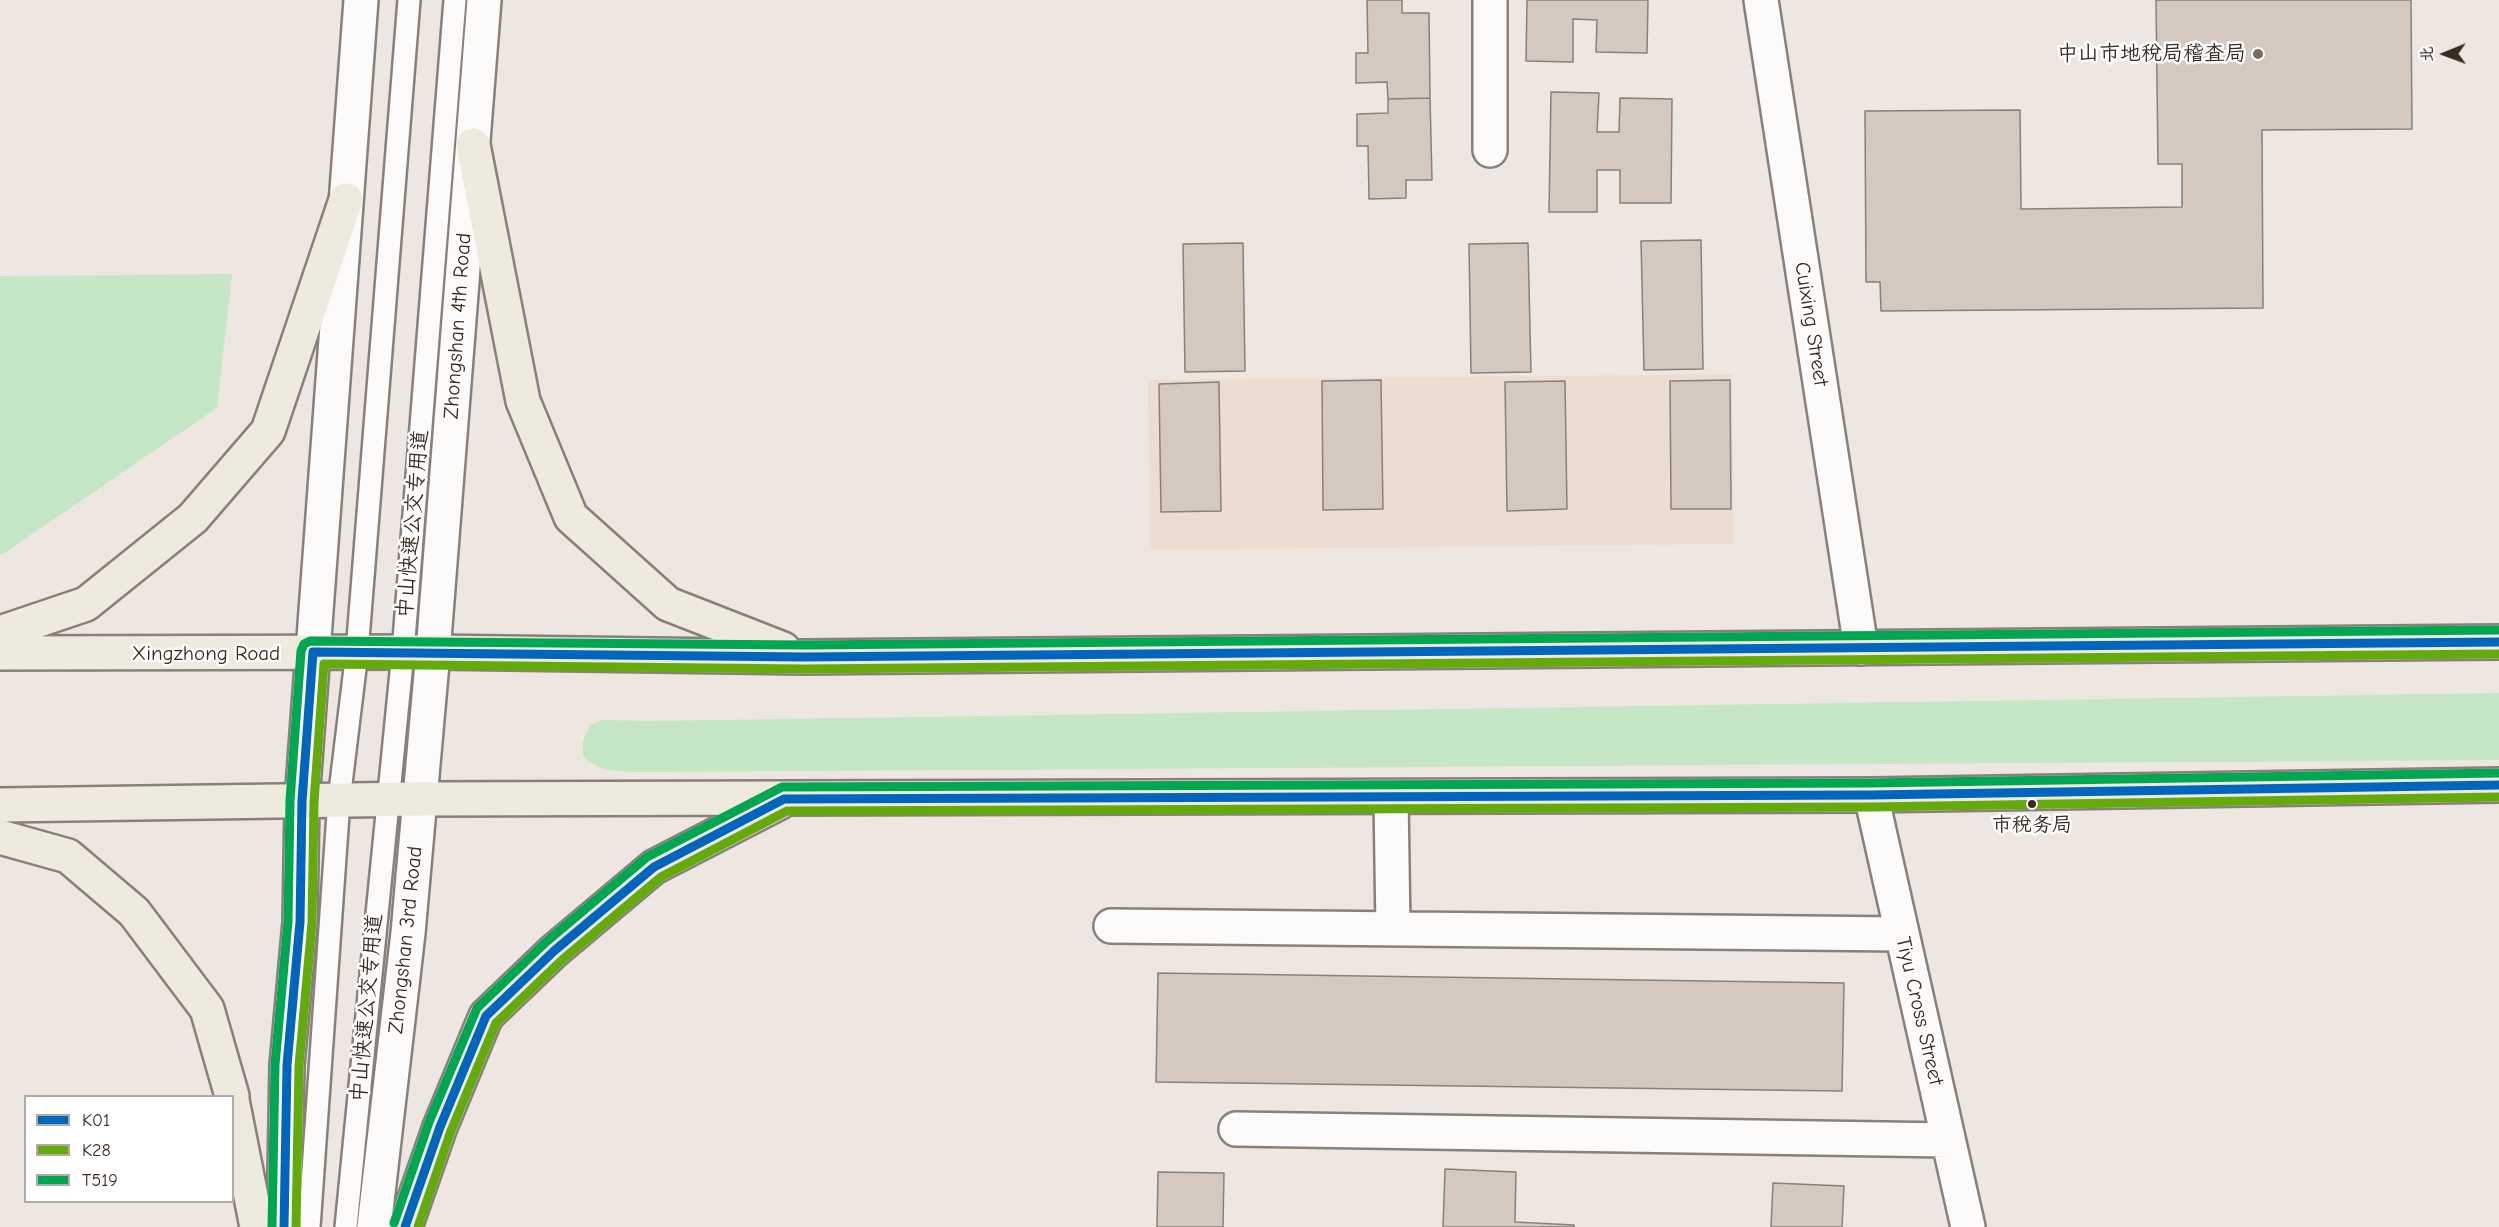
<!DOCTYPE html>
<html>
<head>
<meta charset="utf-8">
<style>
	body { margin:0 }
	#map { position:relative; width:2499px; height:1227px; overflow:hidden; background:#eee7e1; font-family:"Comic Neue","LXGW WenKai TC",sans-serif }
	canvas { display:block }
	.legend { position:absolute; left:24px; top:1095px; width:210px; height:108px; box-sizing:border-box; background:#fff; border:2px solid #b1aaa5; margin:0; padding:8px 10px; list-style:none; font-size:18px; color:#3b2a1e }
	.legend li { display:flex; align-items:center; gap:12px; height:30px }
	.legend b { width:30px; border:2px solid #b1aaa5 }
	.north { position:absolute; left:2415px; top:24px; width:60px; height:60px; -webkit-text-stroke:4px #fff; paint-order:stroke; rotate:269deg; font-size:16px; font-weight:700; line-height:24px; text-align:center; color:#3b2a1e }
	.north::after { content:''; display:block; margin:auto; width:21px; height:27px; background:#3b2a1e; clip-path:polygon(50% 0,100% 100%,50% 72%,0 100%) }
</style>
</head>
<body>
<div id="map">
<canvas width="2499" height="1227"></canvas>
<ul class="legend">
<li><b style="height:8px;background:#0065bd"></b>K01</li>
<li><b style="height:8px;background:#64aa0c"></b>K28</li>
<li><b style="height:8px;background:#00a651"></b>T519</li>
</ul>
<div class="north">北</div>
</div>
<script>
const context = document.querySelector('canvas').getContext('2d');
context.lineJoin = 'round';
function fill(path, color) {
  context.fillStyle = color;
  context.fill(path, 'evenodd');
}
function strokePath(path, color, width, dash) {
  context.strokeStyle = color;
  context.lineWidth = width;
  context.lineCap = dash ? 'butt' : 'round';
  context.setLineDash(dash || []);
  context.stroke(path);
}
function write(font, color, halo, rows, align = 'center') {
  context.font = font + ' "Comic Neue","LXGW WenKai TC",sans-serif';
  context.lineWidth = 5;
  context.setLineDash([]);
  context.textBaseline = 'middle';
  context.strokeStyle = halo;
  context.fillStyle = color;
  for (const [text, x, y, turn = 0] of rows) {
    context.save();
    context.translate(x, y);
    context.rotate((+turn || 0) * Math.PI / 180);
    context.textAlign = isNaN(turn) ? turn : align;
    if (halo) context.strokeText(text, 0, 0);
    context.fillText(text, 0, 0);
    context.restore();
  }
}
fill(new Path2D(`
	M1732 374 1734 544 1150 550 1148 380Z`), '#ecddd0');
fill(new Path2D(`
	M232 274 217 408 3 554H0V276Z
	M2499 693V760L665 772C635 771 606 777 583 757V741L590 725 602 720 650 721Z`), '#c6e7c6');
const building = new Path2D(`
	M1367 0H1402V13H1429L1430 98 1388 99 1387 82 1356 83V53H1368Z
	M1527 0H1648L1647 53 1596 52 1597 20 1573 19V62L1526 61Z
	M2156 0H2411L2412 129 2262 130 2263 308 1881 311 1880 282H1866L1865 111 2020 110 2021 209 2182 207V164H2158Z
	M1551 92 1599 93 1597 132H1619L1620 98 1672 99 1671 203H1620V170H1597V212H1549Z
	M1430 98 1432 180H1406V198L1369 199 1368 146H1357V114L1388 113V99Z
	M1701 240 1703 369 1644 370 1641 241Z
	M1243 243 1245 371 1185 372 1183 244Z
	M1528 243 1531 372 1471 373 1469 244Z
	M1381 380 1383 509 1323 510 1322 381Z
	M1730 380 1731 509H1671L1670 381Z
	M1565 381 1567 509 1507 511 1505 382Z
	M1219 382 1221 511 1161 512 1159 384Z
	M1158 973 1844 983 1842 1091 1156 1082Z
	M1445 1169 1516 1172 1515 1222 1574 1225V1227H1443Z
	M1158 1172 1224 1173 1223 1227H1157Z
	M1773 1183 1844 1186 1842 1227H1771Z`);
fill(building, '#d4c8bf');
strokePath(building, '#87807b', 1.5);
const lane = new Path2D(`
	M309 1227 339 800 357 652 409 0
	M346 1227 403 652 455 0`);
const street = new Path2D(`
	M1490 0V150
	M1761 0 1861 648
	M1871 795 1968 1227
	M1391 797 1393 929
	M1111 926 1902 934
	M1236 1129 1948 1140`);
const secondary = new Path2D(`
	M284 1227 287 1065 300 922 302 801 361 0
	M374 1227 408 933 433 652 484 0`);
const primary = new Path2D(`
	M473 145 523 401 571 517 668 604 783 649
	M0 633 86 604 193 518 268 431 346 200
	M0 653 433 652 804 657 2499 642
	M0 805 419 799 1871 795 2499 785
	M0 837 68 856 134 912 207 1009 232 1096
	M232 1100 257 1227
	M405 1227 440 1127 486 1016 554 951 654 867 780 802`);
strokePath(lane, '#87807b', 26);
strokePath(street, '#87807b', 38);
strokePath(secondary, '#87807b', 38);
strokePath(primary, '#87807b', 38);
strokePath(lane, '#fcfbfa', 21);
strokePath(street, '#fcfbfa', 33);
strokePath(secondary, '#fcfbfa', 33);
strokePath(primary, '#eeeade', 33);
strokePath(new Path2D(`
	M284 1227 287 1065 300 922 302 801 313 652 804 657 2499 642
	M405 1227 440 1127 486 1016 554 951 654 867 784 799 1871 795 2499 785`), '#0065bd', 9);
strokePath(new Path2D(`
	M296 1227 299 1066 312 923 314 802 324 664 804 669 2499 654
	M418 1227 451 1131 496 1023 562 960 661 877 787 811 1871 807 2499 797`), '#64aa0c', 9);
strokePath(new Path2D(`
	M394 1223 429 1122 477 1008 546 942 647 857 782 787 1871 783 2499 773
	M272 1227 275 1065 288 921 290 800 301 651 304 644 310 641 804 645 2499 630`), '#00a651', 9);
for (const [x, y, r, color] of [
	[2258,54,6,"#7a6c62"],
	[2032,804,5,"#3b2a1e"]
]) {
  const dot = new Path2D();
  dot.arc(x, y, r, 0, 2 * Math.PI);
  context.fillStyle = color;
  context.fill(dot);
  strokePath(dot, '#fff', 2);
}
write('20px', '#3b2a1e', '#fff', [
	["市税务局",2032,825]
]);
write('21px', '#3b2a1e', '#fff', [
	["中山市地税局稽查局",2246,54]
], 'right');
write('21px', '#3b2a1e', '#fff', [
	["Cuixing Street",1811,324,81],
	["Zhongshan 4th Road",458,326,-86],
	["中山快速公交专用道",413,524,-85],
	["Xingzhong Road",206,654],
	["Zhongshan 3rd Road",406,940,-84],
	["中山快速公交专用道",367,1008,-85],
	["Tiyu Cross Street",1919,1011,77]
]);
</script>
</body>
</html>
